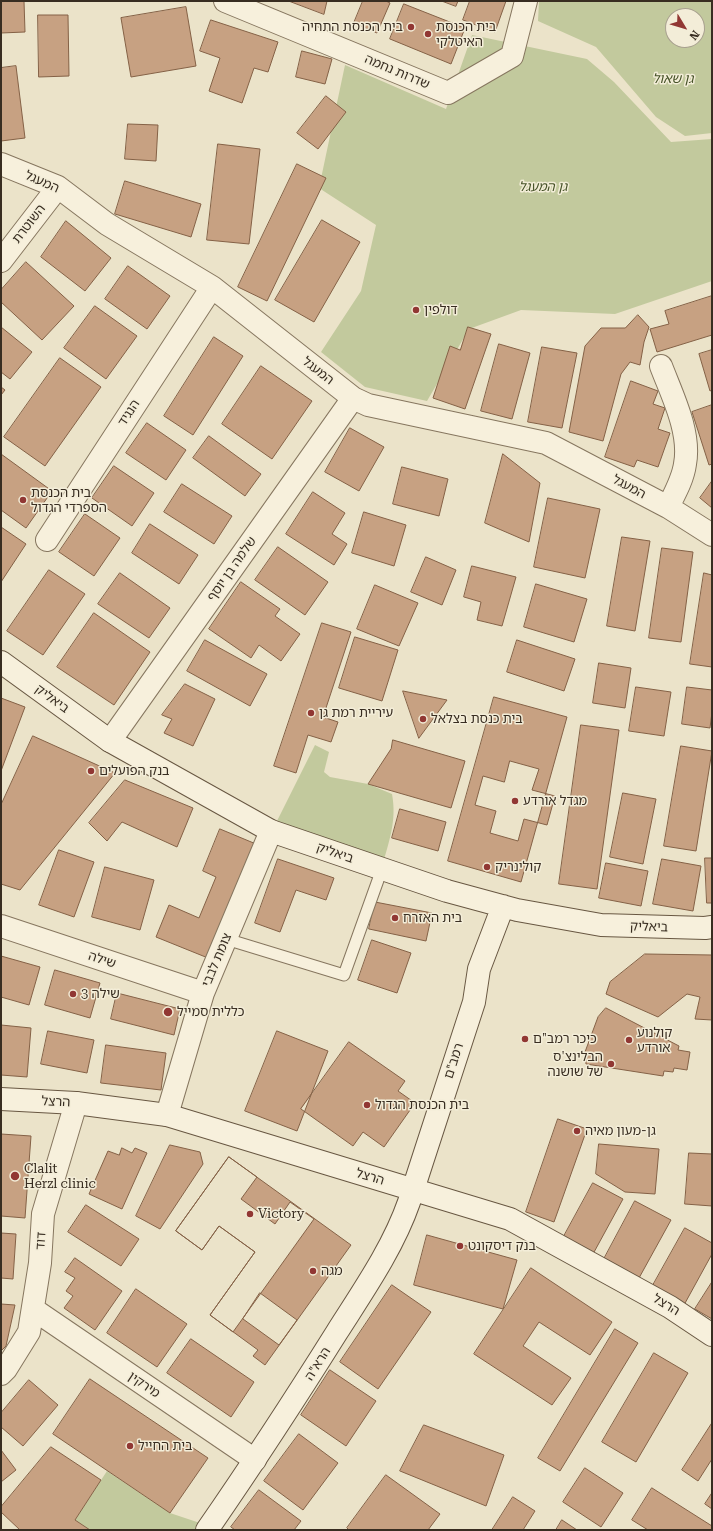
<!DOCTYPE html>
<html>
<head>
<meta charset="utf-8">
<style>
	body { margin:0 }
	#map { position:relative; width:713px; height:1531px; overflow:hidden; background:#ebe3c9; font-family:"Roboto Serif",serif }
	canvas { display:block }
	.frame { position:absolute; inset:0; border:2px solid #382d21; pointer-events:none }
	.north { position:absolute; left:665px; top:8px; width:40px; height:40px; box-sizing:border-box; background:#f3edd8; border:1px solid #a8a08f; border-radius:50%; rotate:128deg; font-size:11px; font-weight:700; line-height:16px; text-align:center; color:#382d21 }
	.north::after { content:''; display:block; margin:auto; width:14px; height:18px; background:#913733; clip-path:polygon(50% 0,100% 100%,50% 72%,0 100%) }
</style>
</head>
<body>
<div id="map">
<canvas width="713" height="1531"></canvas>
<div class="frame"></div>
<div class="north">N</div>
</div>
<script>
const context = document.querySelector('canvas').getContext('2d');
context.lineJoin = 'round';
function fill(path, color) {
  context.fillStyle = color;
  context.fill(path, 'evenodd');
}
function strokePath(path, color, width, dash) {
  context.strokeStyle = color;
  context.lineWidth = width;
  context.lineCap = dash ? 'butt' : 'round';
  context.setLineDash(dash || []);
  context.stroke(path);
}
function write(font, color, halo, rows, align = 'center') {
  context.font = font + ' "Roboto Serif","Noto Sans Hebrew",serif';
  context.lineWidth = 3;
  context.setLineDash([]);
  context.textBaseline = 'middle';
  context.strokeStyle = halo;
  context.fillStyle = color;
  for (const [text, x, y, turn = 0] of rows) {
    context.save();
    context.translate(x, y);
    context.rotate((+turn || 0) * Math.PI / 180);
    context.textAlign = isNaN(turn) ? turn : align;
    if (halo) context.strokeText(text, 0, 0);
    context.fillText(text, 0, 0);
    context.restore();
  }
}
fill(new Path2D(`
	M539 1H712V133L685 136 656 117 596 47 538 21ZM673 16H697V40H673Z
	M472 35 587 59 614 82 671 142 712 139V281L615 314 521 310 469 329 427 401 365 387 321 352 361 291 376 225 319 188 345 65 446 109Z
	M315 745 329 752 324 772 330 777 368 784 392 794C397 821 389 841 382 867L273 829Z
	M107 1471 170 1513 203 1524 199 1530H90L75 1520Z`), '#c2c99d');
const building = new Path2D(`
	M1 1H24L25 32 1 33Z
	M289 1H327L324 14Z
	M363 1H386L390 3 377 33 354 23Z
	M442 1H458L456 6Z
	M470 1H506L495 32 463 20Z
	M404 4 465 28 451 64 390 39Z
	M186 7 196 66 131 77 121 18Z
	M38 15H68L69 76 39 77Z
	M211 20 278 42 268 72 254 68 242 103 209 91 220 58 200 51Z
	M302 51 332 59 325 84 296 77Z
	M16 66 25 138 1 141V68Z
	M326 96 346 112 318 149 297 133Z
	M128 124 158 125 156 161 125 159Z
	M218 144 260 149 249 244 207 240Z
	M297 164 326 178 267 301 238 287Z
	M125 181 201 204 191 237 115 214Z
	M322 220 360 242 314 322 275 300Z
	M66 221 111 258 85 291 41 257Z
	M26 262 74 306 42 340 1 302V290Z
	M128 266 170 296 147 329 105 299Z
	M712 296V335L657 352 650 329 669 324 665 311Z
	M95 306 137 336 106 379 64 348Z
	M638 315 649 327 644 342 640 365 630 362 621 374 603 441 569 432 585 346 601 328H625Z
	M1 327 32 352 10 379 1 372Z
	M468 327 491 334 465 409 433 398 450 346 460 350Z
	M214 337 243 356 193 435 164 416Z
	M499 344 530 353 512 419 481 411Z
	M542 347 577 353 562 428 528 422Z
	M712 350V390L710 391 699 354Z
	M60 358 101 387 45 466 4 437Z
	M261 366 312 401 272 459 222 424Z
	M631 381 658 391 653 404 665 408 658 429 670 433 658 467 637 460 634 467 605 457Z
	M1 387 5 390 1 395Z
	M712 405V464L709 465 692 412Z
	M147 423 186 450 166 480 126 453Z
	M350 428 384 447 359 491 325 472Z
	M209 436 261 474 245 496 193 458Z
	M1 454 52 491 26 528 1 510Z
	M503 454 540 483 529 542 485 523Z
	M114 466 154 493 132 526 92 498Z
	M402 467 448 479 439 516 393 504Z
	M712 481V508L700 498Z
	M182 484 232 516 214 544 164 512Z
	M313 492 345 513 332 534 347 544 334 565 286 534Z
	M548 498 600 509 585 578 534 567Z
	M364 512 406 525 394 566 352 553Z
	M85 514 120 538 94 576 59 552Z
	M150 524 198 555 179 584 132 553Z
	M1 527 26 544 1 582Z
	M622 537 650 541 635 631 607 626Z
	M278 547 328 582 305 615 255 580Z
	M662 548 693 552 681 642 649 638Z
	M426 557 456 570 442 605 411 592Z
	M472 566 516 577 502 626 477 620 481 602 464 597Z
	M49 570 85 594 43 655 7 631Z
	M120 573 170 608 149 638 98 604Z
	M704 573 712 575V667L690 664Z
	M241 582 280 609 275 616 300 634 281 661 259 645 251 658 209 629Z
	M536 584 587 599 574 642 524 627Z
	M375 585 418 603 399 646 357 629Z
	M94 613 150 652 114 705 57 667Z
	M322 623 351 632 323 717 338 722 331 742 308 735 296 773 274 766Z
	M355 637 398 650 382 701 339 688Z
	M205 640 267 674 250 706 187 671Z
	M517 640 575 659 564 691 507 672Z
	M599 663 631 668 625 708 593 703Z
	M185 684 215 699 193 746 164 733 172 719 162 715Z
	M636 687 671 692 664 736 629 731Z
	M687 687 712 690V712L710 728 682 724Z
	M403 691 447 700 419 738Z
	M494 697 567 717 521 882 448 861Z
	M1 698 25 707 1 771Z
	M581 725 619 730 597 889 559 884Z
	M33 736 115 773 20 890 1 884V805Z
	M393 740 465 761 451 808 368 784 391 749Z
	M681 746 712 751 696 851 664 846Z
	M510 761 539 769 532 790 555 796 547 825 524 819 518 841 490 833 496 811 475 805 483 776 504 782Z
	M125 780 193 808 177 847 122 822 107 841 89 823Z
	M623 793 656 799 643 864 610 857Z
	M400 809 446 822 438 851 392 838Z
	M220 829 256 844 208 958 156 937 169 905 199 918 216 877 203 871Z
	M59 850 94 862 74 917 39 905Z
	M705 858H712V903H707Z
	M278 859 334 878 326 900 296 890 280 932 255 923Z
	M662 859 701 866 693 911 653 904Z
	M606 863 648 871 641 906 599 898Z
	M105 867 154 880 140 930 92 917Z
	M375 902 432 913 426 941 369 929Z
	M372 940 411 953 397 993 358 980Z
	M645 954 712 955V1020L695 1019 700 997 687 994 658 1017 606 994 610 982Z
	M1 956 40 967 29 1005 1 997Z
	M55 970 100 983 90 1018 45 1005Z
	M117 993 180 1009 174 1035 111 1019Z
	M606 1008 679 1046 678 1050 690 1052 687 1070 674 1068 673 1072 664 1071 663 1076 586 1064 585 1052 598 1017Z
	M1 1025 31 1028 27 1077 1 1075Z
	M48 1031 94 1040 87 1073 41 1064Z
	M277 1031 328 1051 297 1131 245 1111Z
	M349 1042 405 1081 398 1091 415 1103 384 1147 363 1132 353 1146 301 1109Z
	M106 1045 166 1053 161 1090 101 1083Z
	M558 1119 587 1129 554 1222 526 1212Z
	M1 1134 31 1136 25 1218 1 1216Z
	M599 1144 659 1149 655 1194 625 1192 596 1174Z
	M170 1145 200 1152 203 1164 160 1229 136 1216Z
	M122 1148 132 1153 135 1148 147 1153 122 1209 89 1194 108 1151 119 1155Z
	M689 1153 712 1154V1206L685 1204Z
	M229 1157 257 1177 241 1199 275 1224 290 1202 314 1219 233 1332 210 1315 255 1252 219 1226 202 1250 176 1231Z
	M229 1157 351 1245 265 1365 253 1356 258 1350 210 1315 255 1252 219 1226 202 1250 176 1231Z
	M593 1183 623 1199 593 1254 563 1238Z
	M635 1201 671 1220 639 1278 604 1259Z
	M86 1205 139 1239 121 1266 68 1232Z
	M685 1228 712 1243V1254L684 1305 652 1287Z
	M1 1233 16 1234 13 1279 1 1278Z
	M427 1235 517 1260 503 1309 414 1285Z
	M75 1258 122 1291 95 1330 64 1308 73 1296 66 1291 75 1278 65 1272Z
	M531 1268 612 1322 590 1355 539 1322 523 1346 571 1378 552 1405 474 1354Z
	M712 1282V1319L695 1309Z
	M392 1285 431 1312 378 1389 340 1362Z
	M136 1289 187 1324 157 1367 107 1333Z
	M260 1293 297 1320 279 1345 243 1319Z
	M1 1304 15 1305 6 1346 1 1351Z
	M615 1329 638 1343 560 1471 538 1458Z
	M191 1339 254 1382 231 1417 167 1373Z
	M654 1353 688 1373 636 1462 602 1442Z
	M330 1370 376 1401 346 1446 301 1415Z
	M90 1379 208 1458 170 1513 53 1434Z
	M29 1380 58 1405 23 1446 1 1427V1413Z
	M712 1423V1459L698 1481 682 1470Z
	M424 1425 504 1455 486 1506 400 1471Z
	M299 1434 338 1463 303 1510 264 1481Z
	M51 1447 101 1480 75 1520 90 1530H20L1 1512V1507Z
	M1 1450 16 1470 1 1482Z
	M585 1468 623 1493 601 1527 563 1502Z
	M386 1475 440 1514 428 1530H349L347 1528Z
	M652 1488 712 1526V1530H648L632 1520Z
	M259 1490 301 1521 294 1530H235L231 1527Z
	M712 1493V1509L705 1504Z
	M513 1497 535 1511 523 1530H492Z
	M562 1520 577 1530H556Z`);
fill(building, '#c7a182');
strokePath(building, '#846146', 1);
const lane = new Path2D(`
	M226 939 344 975 382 869`);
const street = new Path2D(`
	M225 1 448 93 512 56 526 1
	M1 164 58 187 107 224 212 287 353 398 368 405 546 443 668 507 712 535
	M1 261 58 187
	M661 366C672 395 691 432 685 464 683 479 675 493 668 507
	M47 540 212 287
	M110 741 353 398
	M1 926 203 993
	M167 1115 203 993 271 831
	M33 1309 255 1460
	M1 1374 6 1369 29 1332 40 1263 43 1214 76 1103`);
const secondary = new Path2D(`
	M1 662 110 741 271 831 447 891 517 910 601 925 705 928 712 927
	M1 1099 76 1103 167 1115 510 1219 670 1307 712 1335
	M207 1530C252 1465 295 1399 337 1332 363 1291 393 1248 409 1202L474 1002 479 969 503 906`);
strokePath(lane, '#86765f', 13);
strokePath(street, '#86765f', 24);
strokePath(secondary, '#685742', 24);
strokePath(lane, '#f7f0dc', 11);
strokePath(street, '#f7f0dc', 22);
strokePath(secondary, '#f7f0dc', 22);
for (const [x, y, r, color] of [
	[411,27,4,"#913733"],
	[428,34,4,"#913733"],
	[416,310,4,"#913733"],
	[23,500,4,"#913733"],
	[311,713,4,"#913733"],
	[423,719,4,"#913733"],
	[91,771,4,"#913733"],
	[515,801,4,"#913733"],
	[487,867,4,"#913733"],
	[395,918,4,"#913733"],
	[73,994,4,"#913733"],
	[168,1012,5,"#913733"],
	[525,1039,4,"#913733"],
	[629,1040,4,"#913733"],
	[611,1064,4,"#913733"],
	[367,1105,4,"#913733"],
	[577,1131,4,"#913733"],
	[15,1176,5,"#913733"],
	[250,1214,4,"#913733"],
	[460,1246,4,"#913733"],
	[313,1271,4,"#913733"],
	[130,1446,4,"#913733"]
]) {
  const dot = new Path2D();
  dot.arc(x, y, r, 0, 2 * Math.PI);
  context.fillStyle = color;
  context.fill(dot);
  strokePath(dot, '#f3edd8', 1.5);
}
write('13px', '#382d21', '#f3edd8', [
	["בית הכנסת התחיה",403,27,"right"],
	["בית הכנסת",436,27],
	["האיטלקי",436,42],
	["דולפין",424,310],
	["בית הכנסת",31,493],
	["הספרדי הגדול",31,508],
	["עיריית רמת גן",319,713],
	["בית כנסת בצלאל",431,719],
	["בנק הפועלים",99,771],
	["מגדל אורדע",523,801],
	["קולינריק",495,867],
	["בית האזרח",403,918],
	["שילה 3",81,994],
	["כללית סמייל",177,1012],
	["קולנוע",637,1033],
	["אורדע",637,1048],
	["כיכר רמב\"ם",533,1039],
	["הבלינצ'ס",603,1057,"right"],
	["של שושנה",603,1072,"right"],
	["בית הכנסת הגדול",375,1105],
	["גן-מעון מאיה",585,1131],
	["Clalit",24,1169],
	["Herzl clinic",24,1184],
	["Victory",258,1214],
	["בנק דיסקונט",468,1246],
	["מגה",321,1271],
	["בית החייל",138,1446]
], 'left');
write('13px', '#382d21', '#f3edd8', [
	["שדרות נחמה",397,72,23],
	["המעגל",42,182,24],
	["השוטרת",29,224,-52],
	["המעגל",318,371,38],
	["הנגיד",129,413,-57],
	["המעגל",629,487,28],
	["שלמה בן יוסף",232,569,-55],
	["ביאליק",52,699,36],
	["ביאליק",335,853,19],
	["ביאליק",649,927,2],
	["שילה",102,960,18],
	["צומת לבבי",217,960,-67],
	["רמב\"ם",454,1061,-72],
	["הרצל",56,1102,3],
	["הרצל",370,1177,17],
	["דוד",41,1241,-86],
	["הרצל",666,1305,31],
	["הרא\"ה",318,1364,-58],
	["מירקין",144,1385,34]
]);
write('italic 13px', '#475329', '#f3edd8', [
	["גן שאול",673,79],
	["גן המעגל",543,187]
]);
</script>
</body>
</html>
